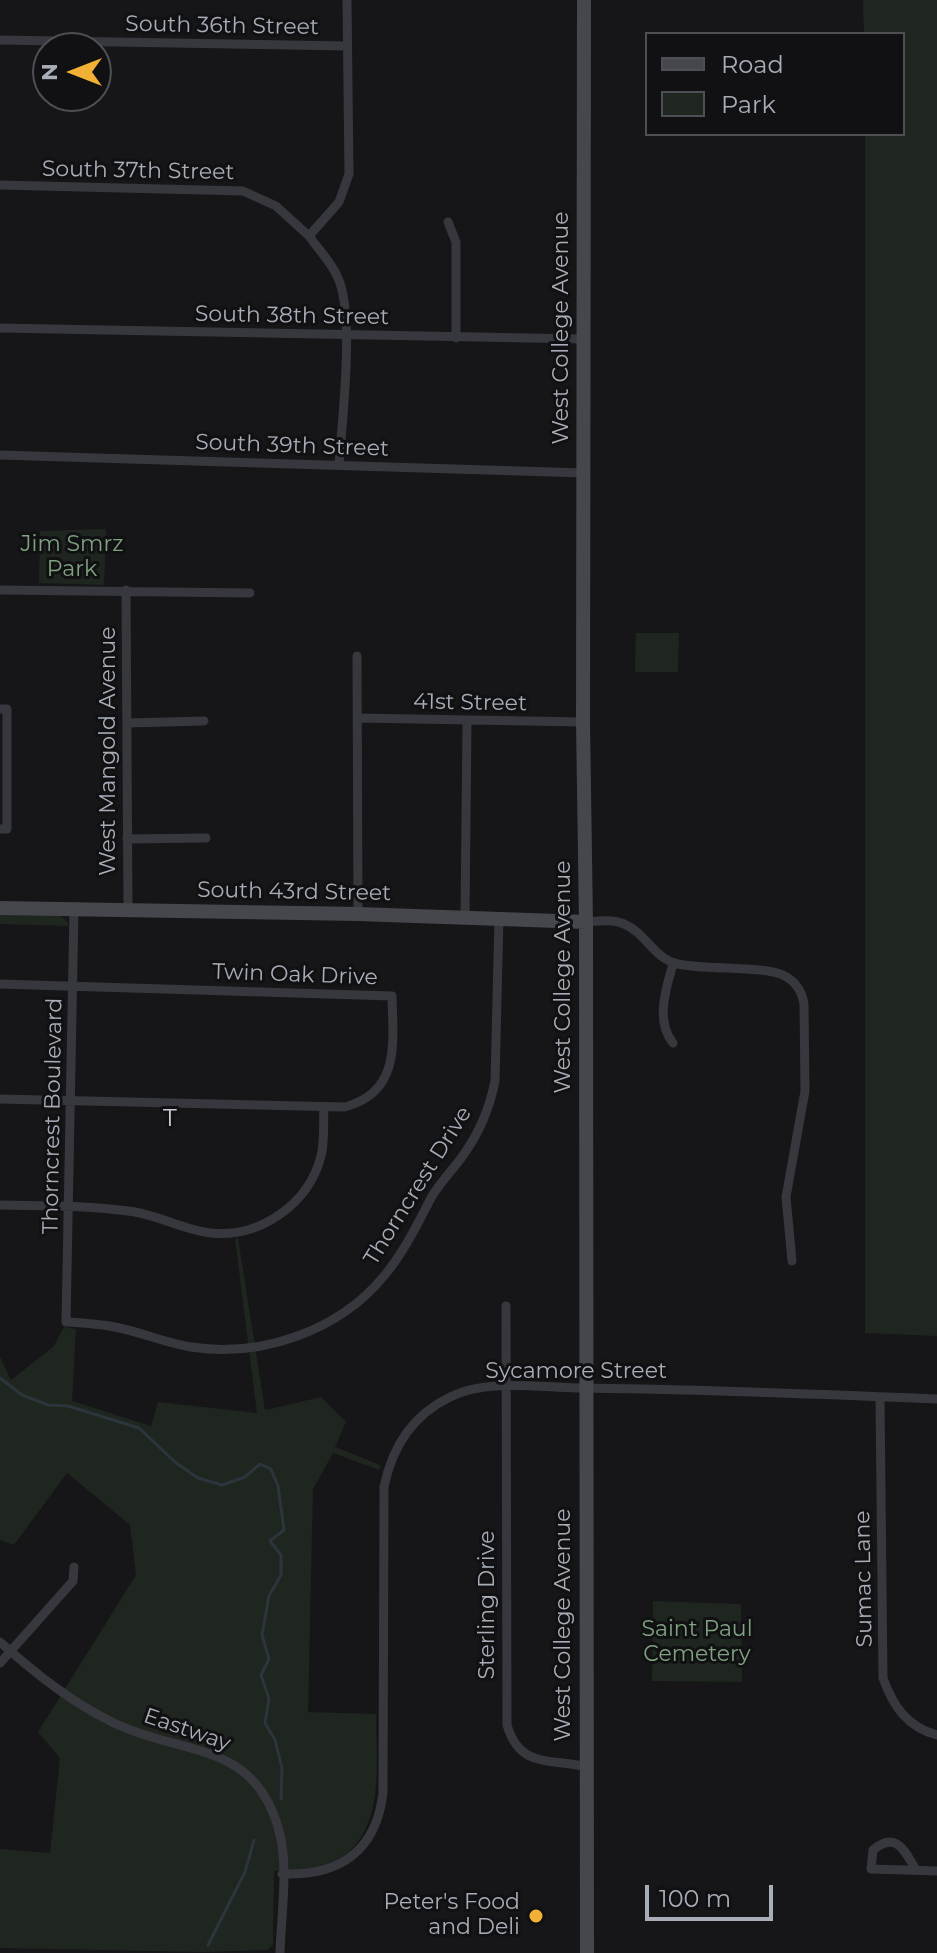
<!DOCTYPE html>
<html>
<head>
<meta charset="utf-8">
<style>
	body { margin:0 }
	#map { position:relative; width:937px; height:1953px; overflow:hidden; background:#161618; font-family:Montserrat,sans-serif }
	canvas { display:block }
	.legend { position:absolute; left:645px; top:32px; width:260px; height:104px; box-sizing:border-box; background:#111113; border:2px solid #4d4f55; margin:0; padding:10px 14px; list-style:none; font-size:24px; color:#a8adb8 }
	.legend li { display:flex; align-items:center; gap:16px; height:40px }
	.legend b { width:40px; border:2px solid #4d4f55 }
	.north { position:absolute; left:32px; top:32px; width:80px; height:80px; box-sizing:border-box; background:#111113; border:2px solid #4d4f55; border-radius:50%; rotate:270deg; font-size:22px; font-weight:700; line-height:32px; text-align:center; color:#a8adb8 }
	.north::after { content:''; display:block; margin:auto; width:28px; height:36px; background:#f2b134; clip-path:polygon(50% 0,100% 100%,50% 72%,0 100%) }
	.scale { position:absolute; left:645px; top:1885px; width:128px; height:36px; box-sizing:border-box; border:4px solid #a8adb8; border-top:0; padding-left:10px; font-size:24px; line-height:28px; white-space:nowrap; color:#a8adb8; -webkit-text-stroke:6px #111113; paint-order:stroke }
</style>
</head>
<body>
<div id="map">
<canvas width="937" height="1953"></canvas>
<ul class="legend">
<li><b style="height:10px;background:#45474d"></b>Road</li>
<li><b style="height:22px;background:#1e261f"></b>Park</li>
</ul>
<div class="north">N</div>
<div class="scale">100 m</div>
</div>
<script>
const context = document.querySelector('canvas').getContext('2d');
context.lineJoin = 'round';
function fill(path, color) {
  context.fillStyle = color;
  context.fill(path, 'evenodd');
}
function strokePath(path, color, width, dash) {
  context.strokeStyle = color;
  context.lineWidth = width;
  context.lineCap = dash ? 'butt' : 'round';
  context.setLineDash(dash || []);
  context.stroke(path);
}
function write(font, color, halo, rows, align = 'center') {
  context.font = font + ' Montserrat,sans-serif';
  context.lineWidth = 6;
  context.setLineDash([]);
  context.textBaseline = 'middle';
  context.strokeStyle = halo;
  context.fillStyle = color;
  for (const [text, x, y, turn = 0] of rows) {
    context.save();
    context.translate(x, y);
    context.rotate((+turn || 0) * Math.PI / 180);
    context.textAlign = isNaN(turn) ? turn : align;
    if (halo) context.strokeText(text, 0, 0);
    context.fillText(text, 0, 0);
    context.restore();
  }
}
fill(new Path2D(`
	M863 0H937V1336L865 1333V134H903V34H864Z
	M106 529 104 585 39 583 40 531Z
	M636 633H679L678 672H635Z
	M0 913 58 914 68 922V926L0 924Z
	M238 1238 265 1410 321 1397 346 1422 335 1447 380 1465 379 1470 333 1453 313 1489 308 1712 376 1714C376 1766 388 1845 324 1865 308 1870 291 1870 274 1871L273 1945 267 1950 203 1952 0 1948V1849L50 1853 60 1758 38 1732 136 1575 130 1525 67 1473 14 1545 0 1540V1357L11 1380 53 1347 64 1327 76 1329 72 1401 151 1426 158 1402 257 1413 235 1239Z
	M653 1601 741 1604 742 1682 652 1681Z`), '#1e261f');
strokePath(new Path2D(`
	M0 1378 22 1395 48 1405 68 1406 139 1428 175 1462 198 1478 222 1485 245 1477 260 1464 271 1469 278 1486 284 1530 270 1541 281 1555V1575L269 1596 262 1635 269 1659 261 1675 269 1699 265 1723 275 1740 282 1768 281 1799
	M208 1945 245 1872 254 1840`), '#2c353c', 3);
strokePath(new Path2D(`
	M0 40 347 46
	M0 185 243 191 276 206 309 236
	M448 222 456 242V338
	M0 328 583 339
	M0 455 584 473
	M339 465C342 420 355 316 338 278 332 263 318 249 309 236L339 202 349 174 347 0
	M0 590 250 593
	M126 590 128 912
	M357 656 358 914
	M0 709H7V829H0
	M358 718 583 722
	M127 723 204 721
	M127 839 206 838
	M74 910 66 1322C82 1323 99 1324 115 1327 141 1332 165 1343 191 1347 261 1358 339 1331 384 1276 404 1252 417 1225 431 1198 440 1182 454 1169 464 1154 479 1133 490 1106 495 1081L499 918
	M465 918 467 722
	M586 922C598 921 612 919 624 924 646 933 654 959 678 964 704 970 765 966 783 975 795 981 802 991 804 1004L805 1091 786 1197 792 1261
	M673 964C666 988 655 1021 673 1043
	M0 984 392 996C393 1042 401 1092 345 1107L0 1099
	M0 1205C43 1206 86 1205 128 1211 157 1214 183 1230 211 1233 260 1238 309 1204 321 1156 325 1141 323 1122 324 1107
	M506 1306 507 1725C520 1769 550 1758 587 1767
	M880 1397 883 1678C893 1706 907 1727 937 1735
	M0 1642C36 1674 71 1702 114 1723 182 1756 255 1740 279 1831 289 1866 281 1916 280 1953
	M0 1663 73 1581 74 1567
	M916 1870C905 1852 897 1830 873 1850L871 1869 937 1871
	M282 1874C339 1876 376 1852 383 1793L384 1487C392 1447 413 1415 450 1397 486 1379 537 1387 577 1388 697 1389 817 1394 937 1399`), '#37383d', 9);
strokePath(new Path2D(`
	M584 0 583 722 586 922 587 1953
	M0 908 358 914 586 922`), '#45474d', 14);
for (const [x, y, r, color] of [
	[536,1916,8,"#f2b134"]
]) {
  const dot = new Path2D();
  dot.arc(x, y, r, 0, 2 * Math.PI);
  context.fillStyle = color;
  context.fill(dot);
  strokePath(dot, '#111113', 3);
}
write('22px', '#a8adb8', '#111113', [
	["South 36th Street",222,26,1],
	["South 37th Street",138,171,1],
	["South 38th Street",292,316,1],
	["West College Avenue",562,328,-90],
	["South 39th Street",292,446,2],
	["41st Street",470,703,1],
	["West Mangold Avenue",109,751,-90],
	["South 43rd Street",294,892,1],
	["Twin Oak Drive",295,975,2],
	["West College Avenue",564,977,-90],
	["Thorncrest Boulevard",53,1116,-89],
	["Thorncrest Drive",418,1186,-58],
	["Sycamore Street",576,1372],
	["Sumac Lane",864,1579,-91],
	["Sterling Drive",488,1605,-90],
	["West College Avenue",564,1625,-90],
	["Eastway",187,1730,19]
]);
write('22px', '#7fa381', '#111113', [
	["Jim Smrz",72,545],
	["Park",72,570],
	["Saint Paul",697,1630],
	["Cemetery",697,1655]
]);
write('22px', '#a8adb8', '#111113', [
	["Peter's Food",520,1903],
	["and Deli",520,1928]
], 'right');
context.letterSpacing = '2px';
write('24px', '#c9ccd4', '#111113', [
	["T",171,1119]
]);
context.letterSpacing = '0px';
</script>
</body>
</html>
